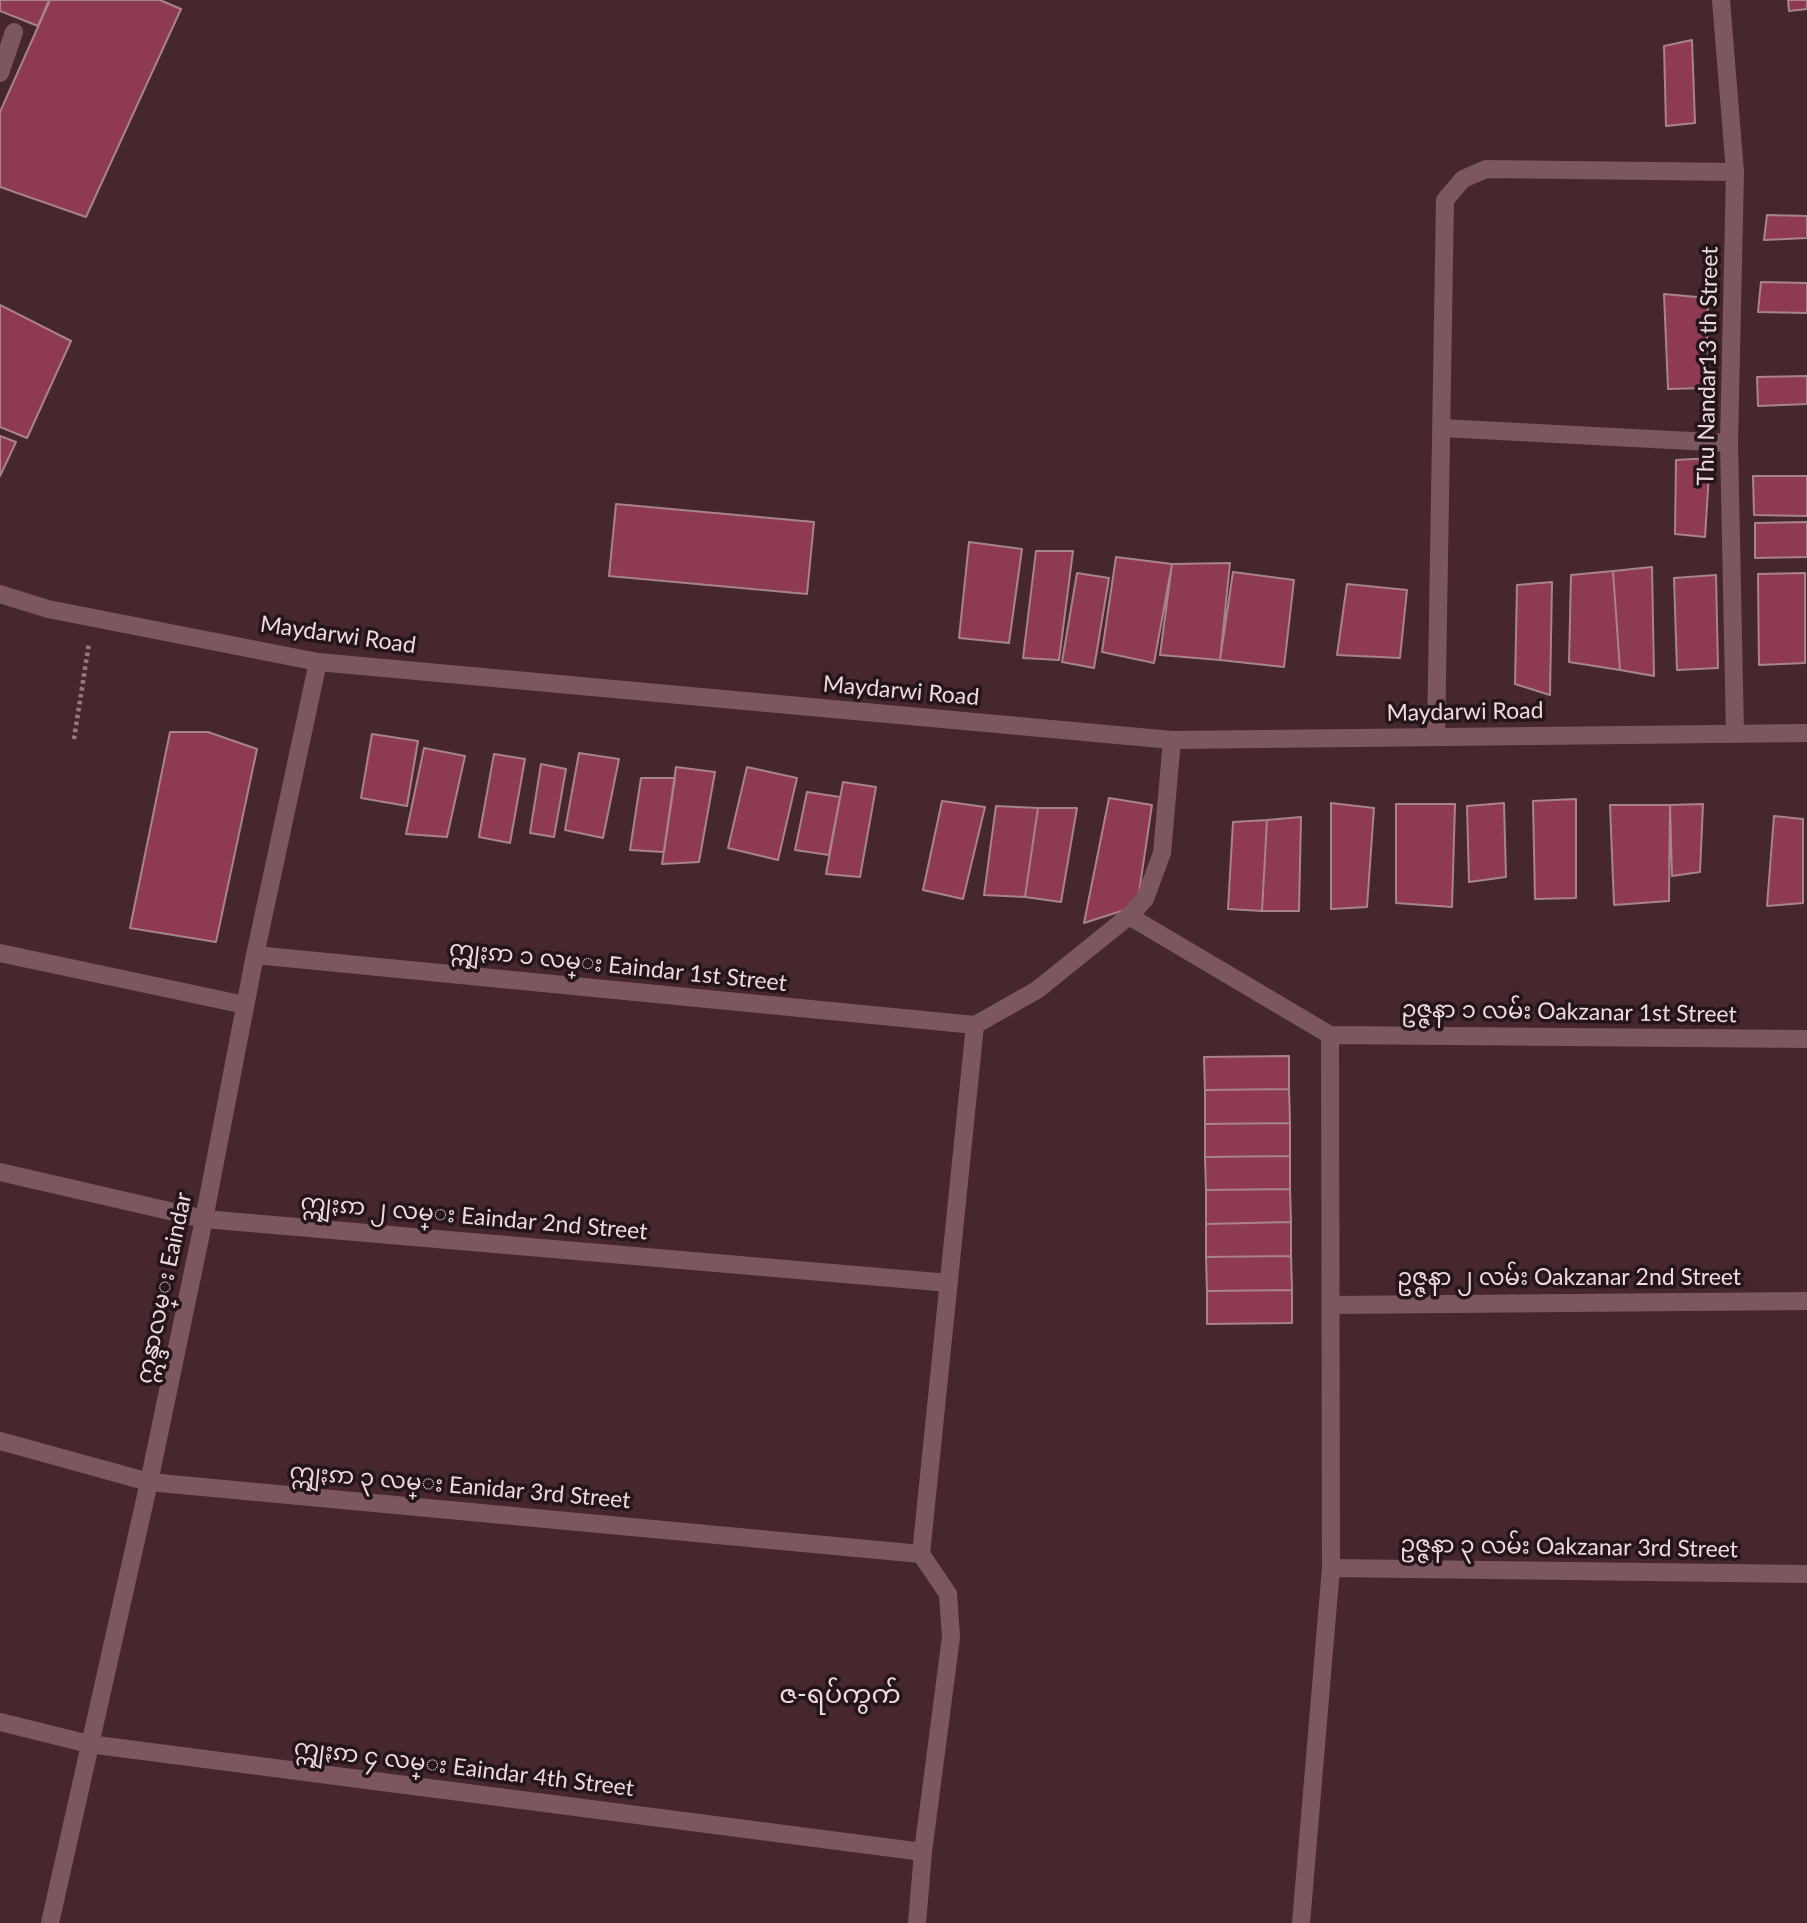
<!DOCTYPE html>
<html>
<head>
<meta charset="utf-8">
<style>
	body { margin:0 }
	canvas { display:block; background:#46272e }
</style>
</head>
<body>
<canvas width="1807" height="1923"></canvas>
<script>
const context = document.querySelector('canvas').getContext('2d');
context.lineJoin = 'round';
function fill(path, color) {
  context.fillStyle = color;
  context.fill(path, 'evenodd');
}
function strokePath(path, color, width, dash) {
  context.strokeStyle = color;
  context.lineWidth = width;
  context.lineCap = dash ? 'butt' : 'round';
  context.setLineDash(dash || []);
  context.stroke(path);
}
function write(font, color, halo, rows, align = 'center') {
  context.font = font + ' Lato,"Noto Sans Myanmar",sans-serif';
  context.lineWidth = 7;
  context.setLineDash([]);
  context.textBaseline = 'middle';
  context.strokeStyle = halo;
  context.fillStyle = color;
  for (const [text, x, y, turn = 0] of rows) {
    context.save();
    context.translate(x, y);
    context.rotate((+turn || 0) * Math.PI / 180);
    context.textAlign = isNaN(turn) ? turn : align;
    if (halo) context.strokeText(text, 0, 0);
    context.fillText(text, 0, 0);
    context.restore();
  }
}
const building = new Path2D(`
	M0 0H49L38 26 0 11Z
	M50 0H160L181 9 86 217 0 187V112Z
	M1788 0H1807V9L1789 11Z
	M1692 40 1695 123 1666 126 1664 46Z
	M1767 215 1807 216V238L1764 240Z
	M1761 282 1807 283V313L1758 312Z
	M1664 294 1708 298 1706 388 1668 389Z
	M0 305 71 341 27 438 0 427Z
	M1807 376V404L1758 406 1757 377Z
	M0 436 16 442 0 476Z
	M1710 458 1705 537 1675 534 1676 460Z
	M1753 476H1807V516L1754 515Z
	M616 504 814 522 807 594 609 576Z
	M1807 522V557L1755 558V523Z
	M969 542 1022 549 1009 643 959 638Z
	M1036 551H1073L1059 660 1023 658Z
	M1116 557 1172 564 1154 663 1102 652Z
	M1230 563 1220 660 1160 655 1172 564Z
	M1652 567 1654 676 1620 670 1613 571Z
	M1613 571 1620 670 1569 662 1571 575Z
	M1233 572 1294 580 1284 667 1220 660Z
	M1077 573 1109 578 1094 668 1062 662Z
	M1805 573V663L1759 665 1758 574Z
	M1716 575 1718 668 1677 670 1674 578Z
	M1552 582 1550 695 1515 684 1517 585Z
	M1347 584 1407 590 1400 658 1337 655Z
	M170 732H208L257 749 216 942 130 928Z
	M372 734 418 741 407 806 361 798Z
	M424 748 465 756 447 837 406 834Z
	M579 753 619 759 603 838 565 830Z
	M494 754 525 759 510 843 479 837Z
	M541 764 566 769 554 837 530 833Z
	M676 767 715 772 699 862 662 864Z
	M747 767 797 778 778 860 728 848Z
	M641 778H675L664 852 630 850Z
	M843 782 876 787 860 877 826 874Z
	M807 792 840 797 829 855 795 850Z
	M1109 798 1152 805 1137 906 1084 923Z
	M1576 799V898L1535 899 1533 801Z
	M942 801 985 807 963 899 923 890Z
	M1331 803 1374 808 1367 907 1331 909Z
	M1504 803 1506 877 1469 882 1467 806Z
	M1396 804H1455L1452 907 1396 903Z
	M1703 804 1700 872 1672 876 1670 805Z
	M1610 805H1670L1669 901 1614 905Z
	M996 806 1038 808 1025 897 984 895Z
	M1038 808H1077L1061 902 1025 897Z
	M1774 816 1803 819V903L1767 906Z
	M1301 817 1299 911H1262L1267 820Z
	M1267 820 1262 911 1228 909 1233 822Z
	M1289 1056V1089L1205 1090 1204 1057Z
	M1289 1089 1290 1123 1205 1124V1090Z
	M1290 1123V1156L1205 1157V1124Z
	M1290 1156V1189L1206 1190 1205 1157Z
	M1290 1189 1291 1222 1206 1224V1190Z
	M1291 1222V1256L1206 1257V1224Z
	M1291 1256 1292 1290 1207 1291 1206 1257Z
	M1292 1290V1323L1207 1324V1291Z`);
fill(building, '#8e3a53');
strokePath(building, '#a8838b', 2);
strokePath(new Path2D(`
	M74 739 89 643`), '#957b81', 4.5, [3.5, 3.5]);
strokePath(new Path2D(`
	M0 73 14 32
	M0 953 245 1005`), '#7d575f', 18);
strokePath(new Path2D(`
	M1721 0 1735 172 1729 443 1735 733
	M1442 428 1729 443
	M1436 737 1445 200 1463 179 1486 169 1735 172
	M1129 916 1330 1035
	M255 955 975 1025
	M975 1025 1037 990 1129 916 1145 899 1162 853 1172 740
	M1330 1035 1807 1039
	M0 1172 204 1219 949 1283
	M1331 1305 1807 1301
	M0 1441 149 1482 921 1554
	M1331 1568 1807 1574
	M0 1722 89 1744 923 1852
	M50 1923 149 1482 204 1219 255 955 318 662
	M917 1923 923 1852 951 1637 948 1594 921 1554 975 1025
	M1301 1923 1331 1568 1330 1035`), '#7d575f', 18);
strokePath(new Path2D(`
	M0 594 48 609 318 662 1172 740 1807 733`), '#7d575f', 18);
write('23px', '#eed9dd', '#231518', [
	["Thu Nandar13 th Street",1708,366,-89],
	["Maydarwi Road",338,635,8],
	["Maydarwi Road",901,691,5],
	["Maydarwi Road",1465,712,-1],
	["ဣျႏၵာ ၁ လမ္း Eaindar 1st Street",618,966,6],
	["ဥဇ္ဇနာ ၁ လမ်း Oakzanar 1st Street",1569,1012,1],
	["ဣျႏၵာ ၂ လမ္း Eaindar 2nd Street",474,1217,5],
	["ဥဇ္ဇနာ ၂ လမ်း Oakzanar 2nd Street",1569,1278],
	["ဣန္ဒာလမ္း Eaindar",164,1288,-78],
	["ဣျႏၵာ ၃ လမ္း Eanidar 3rd Street",460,1486,5],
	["ဥဇ္ဇနာ ၃ လမ်း Oakzanar 3rd Street",1569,1547,1],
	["ဣျႏၵာ ၄ လမ္း Eaindar 4th Street",464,1768,7]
]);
write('26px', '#eed9dd', '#231518', [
	["ဇ-ရပ်ကွက်",840,1695]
]);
</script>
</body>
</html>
